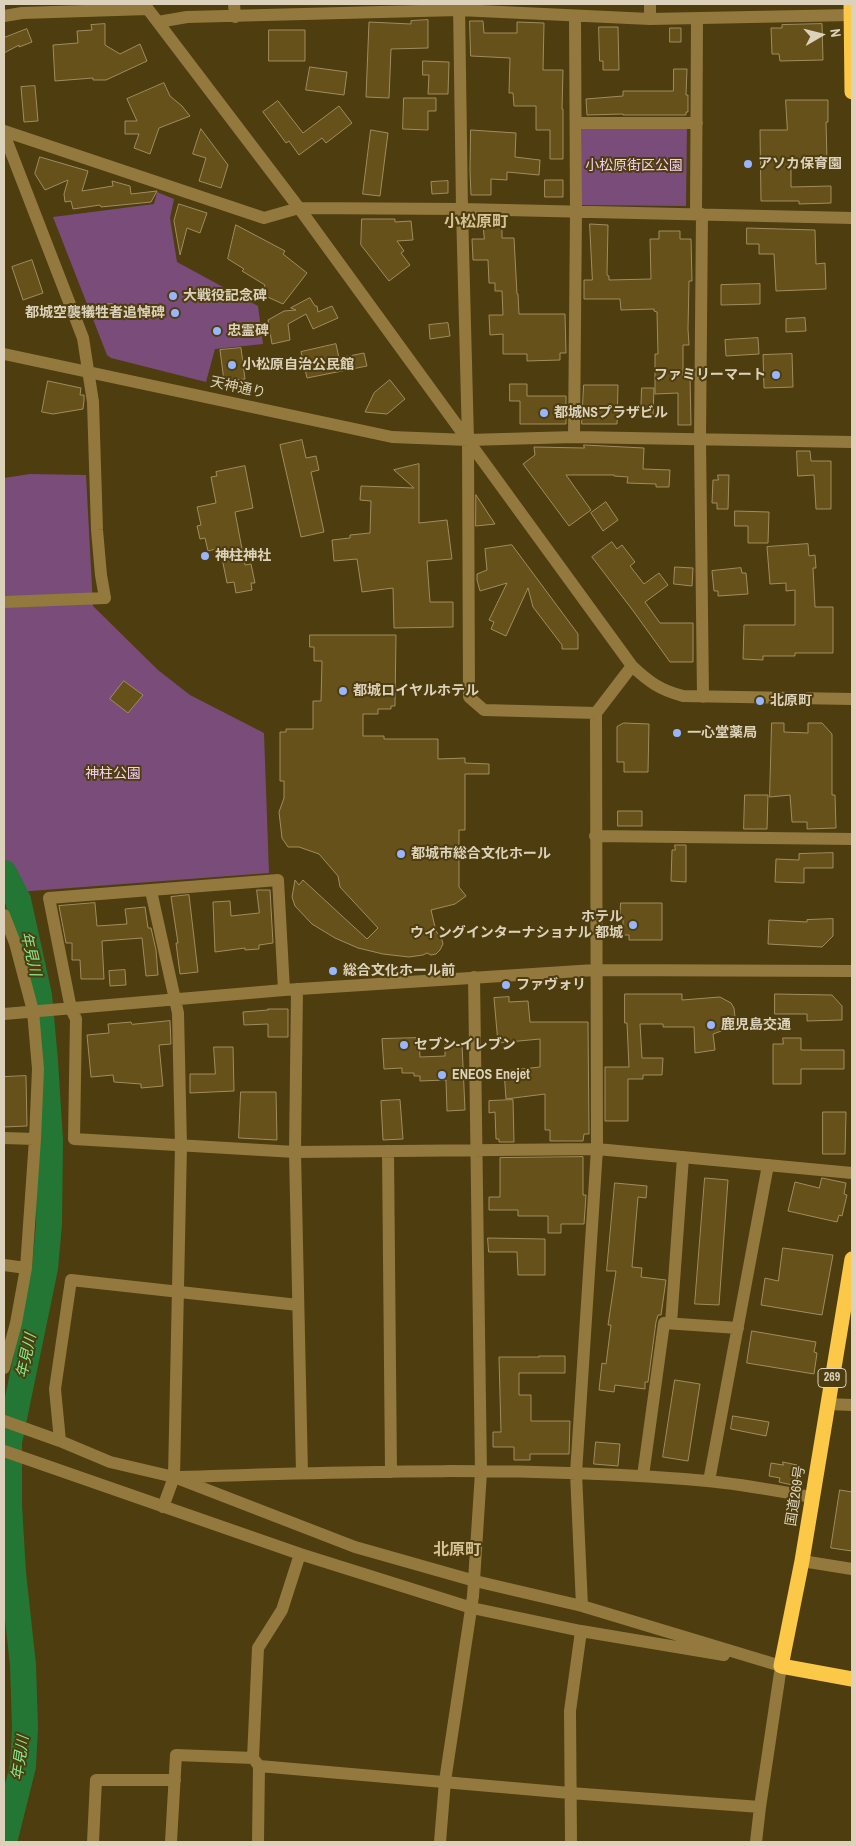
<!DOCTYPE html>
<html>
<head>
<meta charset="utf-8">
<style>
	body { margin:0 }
	#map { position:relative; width:856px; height:1846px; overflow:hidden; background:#4e3d0f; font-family:"Archivo Narrow",sans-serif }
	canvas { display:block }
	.frame { position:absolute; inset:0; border:5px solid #dcd2bb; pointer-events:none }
	.north { position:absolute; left:796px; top:10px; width:50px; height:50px; -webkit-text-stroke:4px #4e3d0f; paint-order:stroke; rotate:82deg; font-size:14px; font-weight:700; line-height:20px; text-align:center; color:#dcd2bb }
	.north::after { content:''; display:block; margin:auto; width:18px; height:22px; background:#dcd2bb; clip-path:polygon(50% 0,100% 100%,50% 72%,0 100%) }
</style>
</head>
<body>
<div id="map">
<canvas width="856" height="1846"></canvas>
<div class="frame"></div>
<div class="north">N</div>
</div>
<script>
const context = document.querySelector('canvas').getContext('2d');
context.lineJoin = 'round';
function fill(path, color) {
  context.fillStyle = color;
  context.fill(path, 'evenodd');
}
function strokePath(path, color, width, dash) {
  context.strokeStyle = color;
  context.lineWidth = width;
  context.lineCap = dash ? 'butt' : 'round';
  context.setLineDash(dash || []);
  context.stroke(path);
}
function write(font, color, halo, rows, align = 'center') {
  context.font = font + ' "Archivo Narrow","Noto Sans JP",sans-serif';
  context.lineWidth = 4;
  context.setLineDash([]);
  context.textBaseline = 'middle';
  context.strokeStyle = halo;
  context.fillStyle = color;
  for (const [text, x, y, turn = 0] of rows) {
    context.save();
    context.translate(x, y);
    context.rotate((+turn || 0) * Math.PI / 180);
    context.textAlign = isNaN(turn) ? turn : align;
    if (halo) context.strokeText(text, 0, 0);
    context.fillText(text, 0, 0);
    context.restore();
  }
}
fill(new Path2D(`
	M582 125 687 127 686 206 581 205Z
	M157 192 174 199 170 218 177 262 258 306 263 344 215 349 206 382 111 358 107 355 53 217 154 204Z
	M30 474 86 475 93 606 158 670 190 695 264 733 269 873 4 893V478Z`), '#794c79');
strokePath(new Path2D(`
	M4 873 18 900 39 995 45 1061 50 1140 49 1224 45 1268 9 1442V1505L13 1573 23 1665 25 1728 23 1766 4 1842`), '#237633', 26);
const building = new Path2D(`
	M428 20V48L391 49 389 98 366 97 369 22 411 24V21Z
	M470 21H483L484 33H517V22L544 23 543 70H563L562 109H563V159H550V130H536V106H514L513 93H509L510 58 471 56Z
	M105 24V45L120 54 140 44 147 61 106 80H93V78L55 81 53 45 78 43 77 31 92 30 91 25Z
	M822 24 823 60 780 61 779 54H772L771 28H782V25Z
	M599 27H618L619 70H603V61H600Z
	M670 28H681V42H670Z
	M27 29 32 42 19 47V45L4 53V38Z
	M269 30H305V61H269Z
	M423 61 449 62 448 94H428L429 75H423Z
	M310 67 347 72 344 95 306 90Z
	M674 69H687L686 95H688V112H686V115H623V114L587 115 586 99 623 96V91H673Z
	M164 83 170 96 182 106 190 116 159 128 150 154 134 148 139 134H125V121H137L127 99Z
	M35 86 38 121 24 122 21 87Z
	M404 98H436V111H428V130L403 129Z
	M786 100H828V122H826L827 160 791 161V187L831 186V203L799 204V201H761L760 130H787Z
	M278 101 303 133 339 106 352 123 326 143 322 138 299 155 289 141 286 143 263 112Z
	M201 129 228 165 221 188 199 181 206 158 193 154Z
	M371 130 388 133 380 196 363 194Z
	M471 130 516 133 515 157 540 160 539 175 507 172V180L491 179V195H471L470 171Z
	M40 157 88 171 82 191 113 186 112 181 130 186 131 194 157 191 151 202 101 207 100 205 73 209 71 201 65 202 64 194 68 180 45 190 35 174Z
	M545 180H563V197H545Z
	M448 181V193L432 194 431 182Z
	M179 204 207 213 200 233 187 228 180 255 174 221Z
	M362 219H395V222L411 221 413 240 397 241 404 251 401 253 410 265 389 281 361 245Z
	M483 222H502V238H514L517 294H518L519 314H565L566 353H560V360L527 361V354H503V334L490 335 489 315H503L502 291H495V283H489L488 260H473L472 239H484Z
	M590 224 608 225 607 275 609 276V280L651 279 650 239H659V231H680V239H691L692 281H689L688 329 689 345H683V377H690L691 425H678V393L655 394V354H658L657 312 654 311V309L621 310 620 299H584V280H592Z
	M236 225 285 251 283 254 307 273 283 304 261 294 265 285 242 271 244 269 228 259Z
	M747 228 815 230 816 264 825 263 826 289 776 291 774 254H759V244H747Z
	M32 260 43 293 23 300 12 267Z
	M760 284V304L721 305V285Z
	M310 298 315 306H317L318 312 332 306 338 318 313 329 306 314 288 324 290 340 272 344 268 320 284 311 296 310 291 308Z
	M113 304V317L95 318 94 305Z
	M805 318 806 331 786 332V319Z
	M448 323 450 336 430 339 429 325Z
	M758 338 759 354 726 356 725 340Z
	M336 344 339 358 364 353 367 366 307 378 301 352Z
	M241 348 245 379 224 381 220 350Z
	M792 354 793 387 764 388 763 355Z
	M390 380 405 399 387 414 365 412 374 393Z
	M48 381 81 388 80 395H84V400L83 409 53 414 42 412Z
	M510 384H527V396H566V424H520V401H510Z
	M584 385H618L617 424H582Z
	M642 388H654L653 416H641Z
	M302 440 306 458 316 456 319 470 311 472 324 532 301 537 280 445Z
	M584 445 644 448 643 469 670 470 669 487H656V484L627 483 628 477 614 476V475H566L591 510 569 526 523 464 535 455 534 447 584 448Z
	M797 451H810L811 461H831V509H816L814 475 798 476Z
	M419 464V523L447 520 452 559 427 561 430 602H453V627L394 628 393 588 362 592 357 559 334 561 332 540 350 538V535L370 533 371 501 360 500 361 486 414 488 394 470Z
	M245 466 253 508 235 512 245 565 251 564 255 583H251L252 590 236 593 234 582 227 583 220 548 208 551 205 538 200 539 197 526 201 525 197 507 216 503 211 477 217 476 216 472Z
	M718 475H729L728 509H717V503H712L713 480H718Z
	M476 495 495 524 476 526Z
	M606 502 618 520 603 531 591 513Z
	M735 511 769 512 768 543H748V526H735Z
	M612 542 617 549 622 545 635 562 630 566 644 584 659 573 668 585 645 602 660 623H693V662H670L634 612 592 557Z
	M808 544 809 556 815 555 816 568H813L815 607H833V653H795V656H763V660L743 659 744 625H795V590L786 591V583L770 584 767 547Z
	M512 545 578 634V649H562V645L533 607 528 588 506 636 491 629 494 622 489 620 507 583 480 591 477 580V574L487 570 485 549Z
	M675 567 693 568 692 586 674 584Z
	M741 568 742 573H746L748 594 718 596V591H714L712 571Z
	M310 635H396L395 706H391V709H378V714H363V736H384V739H438V759L465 758V763L489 764V774H465V830H459V887L466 896 455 904 431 910 436 931 442 940 443 944 440 950 436 954 431 955 427 953 423 955 409 957 383 954 358 948 335 938 312 924 295 906 292 897 295 880 299 885 303 880 367 939 378 928 340 887 338 876 319 854 299 847H288L282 838 279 812 284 798V781H280V732H286V729H313V701H321L322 661H314V647H310Z
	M124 681 143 695 128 713 110 699Z
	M624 723 649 724 648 772H624V762H617V727Z
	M772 723H784V732L808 733V723H822L832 734V795H835L836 828 807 829V822H792L790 795 770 797Z
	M745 795H768L767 829H744Z
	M618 811H642V826H618Z
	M675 845H686V882L671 881 672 850H675Z
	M833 853V868H804V883L775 882 776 859 799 860V854Z
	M257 890H270L273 943 259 945V949L245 950V948L215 952 213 902 230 901 231 916 259 913Z
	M189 895 198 972 180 974 176 943H178L171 897Z
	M95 903 97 926 127 924 125 909 145 907 148 928H151L156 950 158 975 146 976 142 938 102 941 104 979H81L80 960H72V943H66L59 906Z
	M621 903H662V940H629V935H623V919H620Z
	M833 919V936L822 947 768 944 769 920 807 922V920Z
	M125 970 126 985 110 986 109 971Z
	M625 994H682V1000L720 997 731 1003 734 1008 735 1017 731 1024 727 1029 713 1034 715 1050 695 1053 694 1027H663V1024H640L642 1058H663L662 1075H643V1079H628V1121H605V1067H629L627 1023H625Z
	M775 994 832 995 842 1006V1020L807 1021V1014H775Z
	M509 997V1002L528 1001 530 1022H588L589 1134H584L583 1141H550V1130H545V1094L506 1099 504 1071 540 1067V1039L498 1043 494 998Z
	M268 1009H288V1037H268V1024L244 1025 243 1012 268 1010Z
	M170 1021 171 1044 159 1045 163 1086 141 1088V1084L114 1082 113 1075 91 1077 87 1035 109 1033 108 1024 131 1022 132 1024Z
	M419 1038 420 1057 445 1056V1045L462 1044 465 1110 447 1111 446 1080 420 1081V1076H414V1073H402V1068L384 1069 382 1039Z
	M783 1038H801V1050H844V1069H801V1084H773V1044H783Z
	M214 1047H233L234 1091 190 1093V1074H215Z
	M26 1076 27 1126 4 1127V1077Z
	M241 1092H276L277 1140 239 1138Z
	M400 1100 403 1139 383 1140 381 1101Z
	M513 1100 514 1142H499V1139H496L495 1112 489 1113V1101Z
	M823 1112H846L845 1154H823Z
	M583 1157V1195H586L584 1224H561V1233H548V1216H518V1210H489V1197H500V1158Z
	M705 1178 728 1180 719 1305 695 1304Z
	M822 1178 846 1183 844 1194 847 1195 842 1216 839 1215 837 1222 788 1211 795 1182 819 1188Z
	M615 1183 647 1186 646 1198 638 1197 632 1267 642 1268 641 1277 666 1280 661 1315H658L656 1322 648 1382H645V1389L615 1385 614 1392 599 1390 602 1363 606 1364 611 1325H608L616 1271H607Z
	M488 1238 545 1239V1275H518L517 1252H489Z
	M783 1248 833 1255 822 1315 761 1305 765 1278 778 1281Z
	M752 1331 816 1342 814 1352 817 1353 814 1374 747 1363Z
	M539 1356H565V1373H519V1395H531V1421H570L569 1454H530V1460H514V1447H493V1432H501L499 1357H539Z
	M675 1380 700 1384 688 1461 663 1457Z
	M733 1416 769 1422 766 1436 731 1429Z
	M596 1442 620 1444 618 1466 594 1464Z
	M783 1462 797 1465 792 1485 779 1482 780 1478 769 1476 771 1463 783 1465Z
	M840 1490 852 1492V1551L831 1548Z`);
fill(building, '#67511a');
strokePath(building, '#a08c5f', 1);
strokePath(new Path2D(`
	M144 4 299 208 632 666C649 682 660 690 683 696L852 699
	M234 4 235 17
	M459 4 462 209 468 440 469 697 484 710 596 713
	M650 4V19
	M4 16 22 13 148 9
	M158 22 187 17 459 10 650 19 852 15
	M576 123H697
	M4 131 264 218 299 208 462 209 852 218
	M4 134 83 338 93 402 97 530 101 575 105 598 4 602
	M696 214 697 19
	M702 214 700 439 703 697
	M4 354 392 437 468 440 574 437 852 442
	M574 437 576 212 575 16
	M595 836 852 839
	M151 891 178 1013 181 1146 174 1477 163 1507
	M4 915 15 943 33 1011 38 1069 35 1139 26 1268 16 1323 4 1368
	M297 989 295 1152 302 1473
	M284 990 278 880 49 898 71 1009 76 1019 74 1139 295 1152 597 1149 852 1173
	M4 1014 284 990 595 970 852 971
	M4 1138 35 1139
	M388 1151 391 1472
	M4 1265 26 1268
	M671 1323 683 1157
	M828 1404 852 1405
	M4 1421 60 1441 110 1462 174 1477 355 1547 475 1581 582 1606 781 1666
	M60 1441 55 1389 71 1280 298 1305
	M4 1451 300 1554 472 1608 581 1631 724 1655
	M643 1476 664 1323 738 1328
	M179 1477C355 1471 532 1466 707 1481 742 1484 777 1491 812 1497
	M709 1481 768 1165
	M802 1561 852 1569
	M582 1606 576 1473 597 1149 596 713 632 666
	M259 1766 570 1793 760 1807
	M93 1842 96 1780H175
	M171 1842 176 1755 253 1758
	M258 1842 259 1766 253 1758 258 1648 282 1610 300 1554
	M440 1842 445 1781 473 1596 481 1472 474 977
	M571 1842 570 1711 581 1631
	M756 1842 760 1807 781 1666`), '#93793d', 12);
strokePath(new Path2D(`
	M851 4 852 92
	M852 1259 802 1561 781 1666 852 1679`), '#fbc848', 15);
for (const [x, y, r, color] of [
	[748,164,5,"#98b6fd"],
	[173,296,5,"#98b6fd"],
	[175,313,5,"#98b6fd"],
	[217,331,5,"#98b6fd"],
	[232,365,5,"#98b6fd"],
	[776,375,5,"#98b6fd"],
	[544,413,5,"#98b6fd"],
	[205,556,5,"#98b6fd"],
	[343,691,5,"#98b6fd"],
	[760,701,5,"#98b6fd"],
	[677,733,5,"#98b6fd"],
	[401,854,5,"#98b6fd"],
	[633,925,5,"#98b6fd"],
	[333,971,5,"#98b6fd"],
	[506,985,5,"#98b6fd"],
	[711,1025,5,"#98b6fd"],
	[404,1045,5,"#98b6fd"],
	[442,1075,5,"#98b6fd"]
]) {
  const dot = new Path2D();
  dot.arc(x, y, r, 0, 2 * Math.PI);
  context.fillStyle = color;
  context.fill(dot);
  strokePath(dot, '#4e3d0f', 2);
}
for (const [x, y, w] of [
	[832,1378,28]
]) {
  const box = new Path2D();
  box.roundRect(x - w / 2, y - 9.5, w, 19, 4);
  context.fillStyle = '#4e3d0f';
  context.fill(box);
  strokePath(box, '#dcd2bb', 1);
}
write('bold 12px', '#dcd2bb', null, [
	["269",832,1378]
]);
write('bold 14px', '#dcd2bb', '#4e3d0f', [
	["アソカ保育園",758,164],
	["大戦役記念碑",183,296],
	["都城空襲犠牲者追悼碑",165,313,"right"],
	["忠霊碑",227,331],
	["小松原自治公民館",242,365],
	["ファミリーマート",766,375,"right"],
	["都城NSプラザビル",554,413],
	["神柱神社",215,556],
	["都城ロイヤルホテル",353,691],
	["北原町",770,701],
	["一心堂薬局",687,733],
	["都城市総合文化ホール",411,854],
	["ホテル",623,917,"right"],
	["ウィングインターナショナル 都城",623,933,"right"],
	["総合文化ホール前",343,971],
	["ファヴォリ",516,985],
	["鹿児島交通",721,1025],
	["セブン-イレブン",414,1045],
	["ENEOS Enejet",452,1075]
], 'left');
write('14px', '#f4cff4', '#4e3d0f', [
	["小松原街区公園",634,166],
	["神柱公園",113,774]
]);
write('14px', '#dcd2bb', '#4e3d0f', [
	["天神通り",238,388,12],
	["国道269号",796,1496,-81]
]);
write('italic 15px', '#84ec90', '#4e3d0f', [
	["年見川",30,954,77],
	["年見川",27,1356,-78],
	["年見川",21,1758,-82]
]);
write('bold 16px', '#d6c193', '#4e3d0f', [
	["小松原町",476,223],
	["北原町",457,1551]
]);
</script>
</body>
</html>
